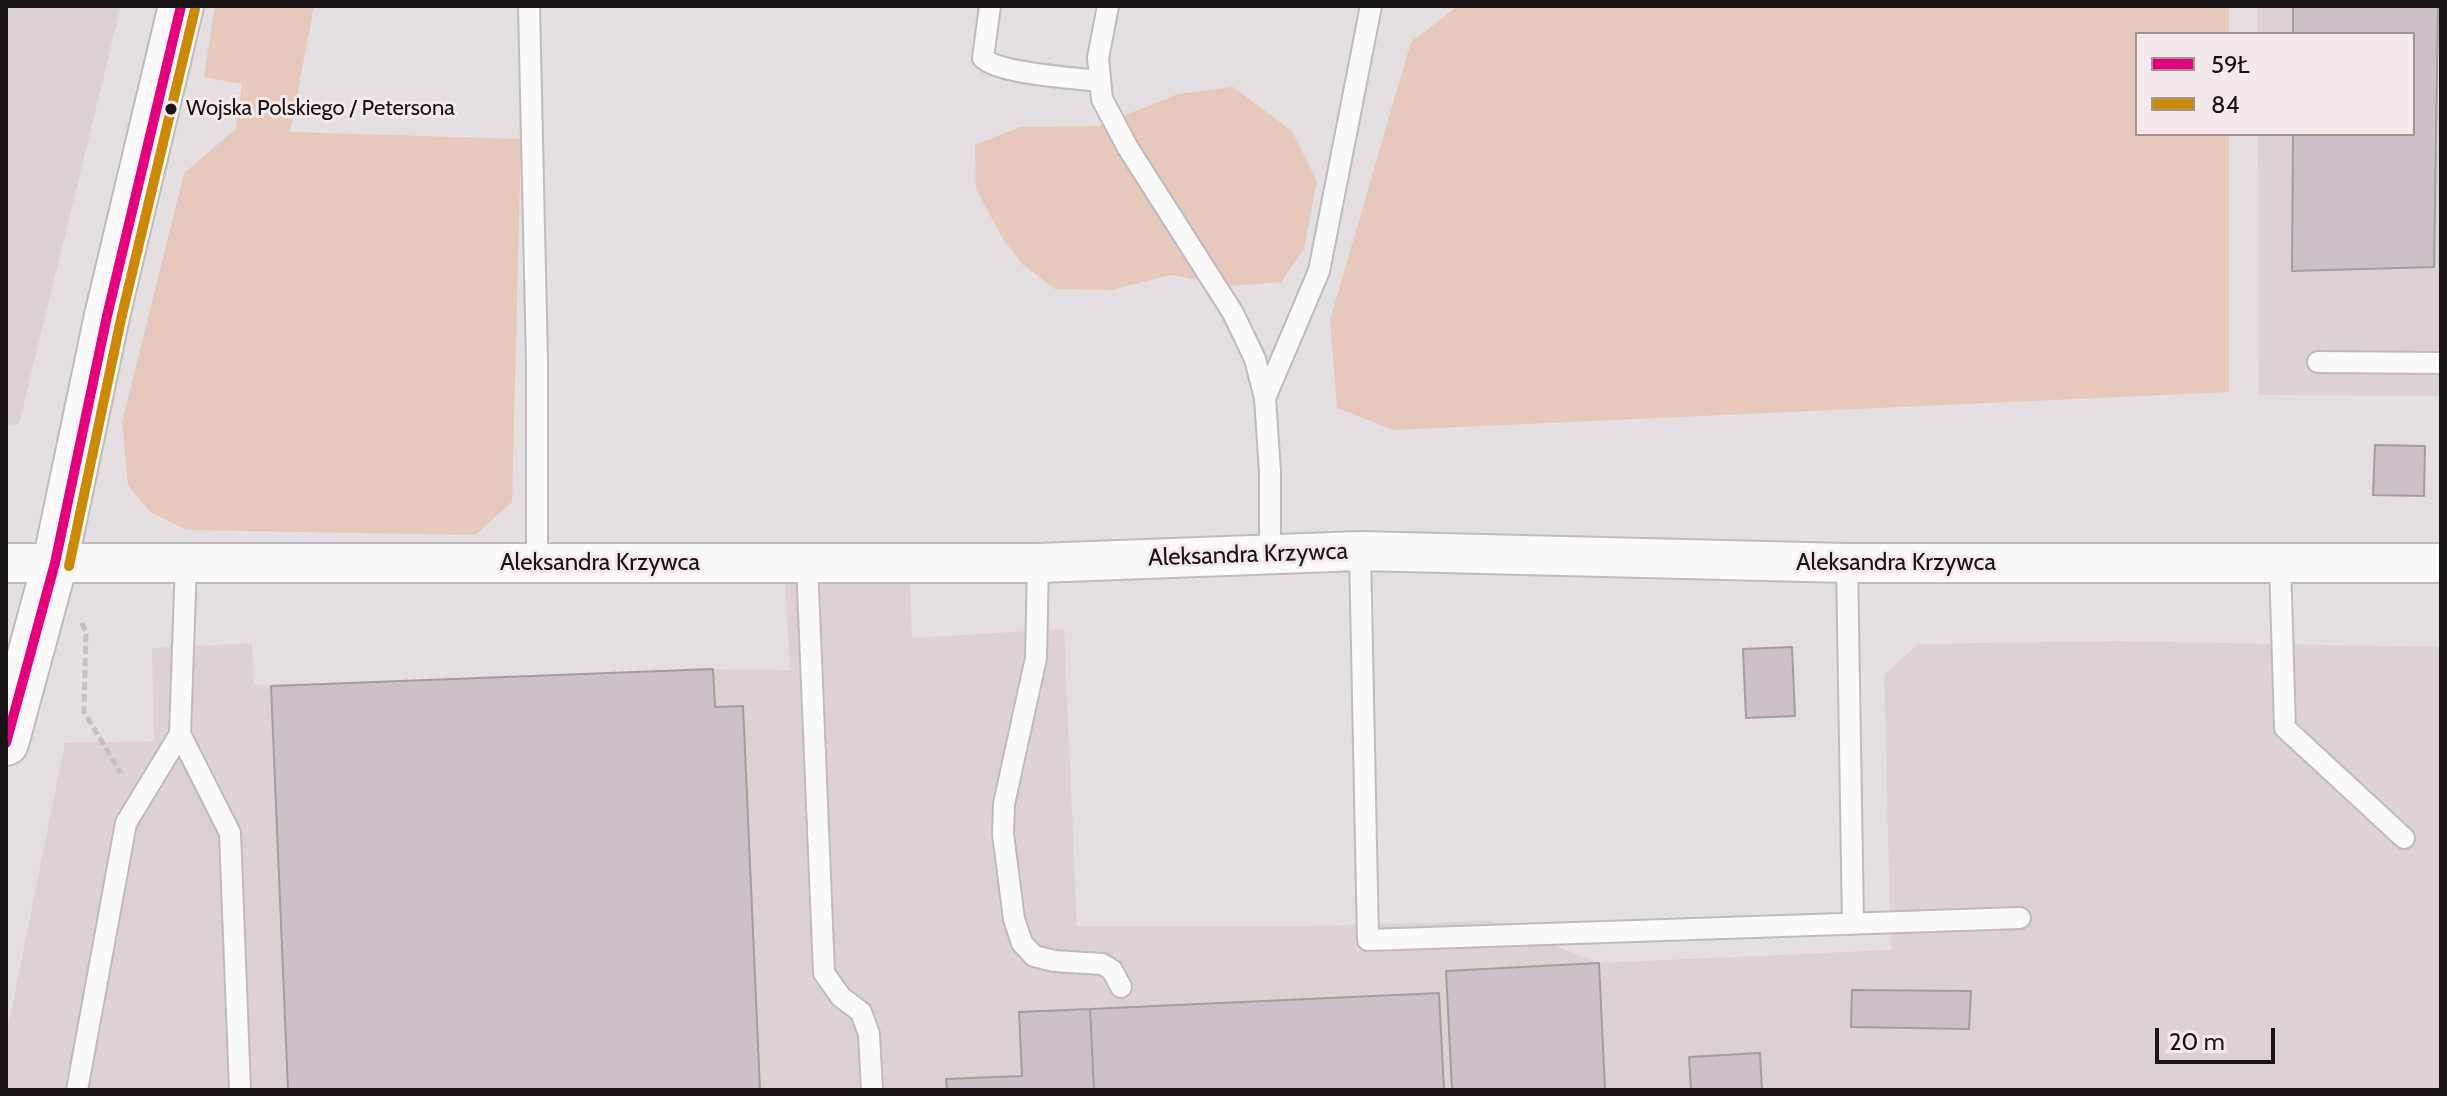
<!DOCTYPE html>
<html>
<head>
<meta charset="utf-8">
<style>
	body { margin:0 }
	#map { position:relative; width:2447px; height:1096px; overflow:hidden; background:#e4dfe0; font-family:Cabin,sans-serif }
	canvas { display:block }
	.frame { position:absolute; inset:0; border:8px solid #191516; pointer-events:none }
	.legend { position:absolute; left:2135px; top:32px; width:280px; height:104px; box-sizing:border-box; background:#f5e9ec; border:2px solid #9d9496; margin:0; padding:10px 14px; list-style:none; font-size:24px; color:#191516 }
	.legend li { display:flex; align-items:center; gap:16px; height:40px }
	.legend b { width:40px; border:2px solid #9d9496 }
	.scale { position:absolute; left:2155px; top:1028px; width:120px; height:36px; box-sizing:border-box; border:4px solid #191516; border-top:0; padding-left:10px; font-size:24px; line-height:28px; white-space:nowrap; color:#191516; -webkit-text-stroke:6px #f5e9ec; paint-order:stroke }
</style>
</head>
<body>
<div id="map">
<canvas width="2447" height="1096"></canvas>
<div class="frame"></div>
<ul class="legend">
<li><b style="height:10px;background:#e5007d"></b>59Ł</li>
<li><b style="height:10px;background:#cb8904"></b>84</li>
</ul>
<div class="scale">20 m</div>
</div>
<script>
const context = document.querySelector('canvas').getContext('2d');
context.lineJoin = 'round';
function fill(path, color) {
  context.fillStyle = color;
  context.fill(path, 'evenodd');
}
function strokePath(path, color, width, dash) {
  context.strokeStyle = color;
  context.lineWidth = width;
  context.lineCap = dash ? 'butt' : 'round';
  context.setLineDash(dash || []);
  context.stroke(path);
}
function write(font, color, halo, rows, align = 'center') {
  context.font = font + ' Cabin,sans-serif';
  context.lineWidth = 6;
  context.setLineDash([]);
  context.textBaseline = 'middle';
  context.strokeStyle = halo;
  context.fillStyle = color;
  for (const [text, x, y, turn = 0] of rows) {
    context.save();
    context.translate(x, y);
    context.rotate((+turn || 0) * Math.PI / 180);
    context.textAlign = isNaN(turn) ? turn : align;
    if (halo) context.strokeText(text, 0, 0);
    context.fillText(text, 0, 0);
    context.restore();
  }
}
fill(new Path2D(`
	M6 6H121L19 424 6 425Z
	M2257 6H2441V396L2259 395 2258 134H2413V34H2257Z
	M785 583H910L912 638 1064 629 1077 926H1302L1492 921 1599 963 1891 950 1884 675 1918 644 2116 641 2441 647V1090H6V1037L65 743 154 741 152 648 252 643 254 684 271 686 713 669 790 670Z`), '#ded1d4');
fill(new Path2D(`
	M215 6H314L290 132 521 139 512 502 475 535 186 530 150 512 128 485 122 423 184 173 236 129 242 84 204 77Z
	M1458 6H2229V34H2137V134H2229V392L1394 430 1337 408 1330 320 1411 42Z
	M1233 87 1292 131 1317 181 1304 249 1281 282 1231 286 1171 275 1111 290 1055 289 1022 264 1003 239 976 189 975 145 1020 127 1098 126 1178 94Z`), '#e6c9bb');
const building = new Path2D(`
	M2293 6H2438L2434 267 2292 271 2293 134H2413V34H2293Z
	M2375 445 2425 446 2424 496 2373 495Z
	M1792 647 1795 716 1746 718 1743 649Z
	M713 669 715 707 743 706 760 1090H288L271 686Z
	M1599 963 1605 1089 1452 1090 1446 971Z
	M1852 990 1971 991 1969 1029 1851 1027Z
	M1439 993 1444 1090H1094L1090 1009Z
	M1090 1009 1094 1090H947L946 1079 1022 1076 1019 1012Z
	M1760 1053 1762 1090H1691L1689 1057Z`);
fill(building, '#cec0c8');
strokePath(building, '#a19e9f', 2);
const service = new Path2D(`
	M529 6 537 361V563
	M990 6 983 58C999 74 1075 78 1100 81
	M1108 6 1098 58 1102 99 1128 148 1233 313 1255 359 1265 398 1270 472V553
	M2318 362 2441 363
	M1265 398 1319 271 1371 6
	M1360 551 1368 940 2020 918
	M186 563 180 734 230 833 240 1090
	M807 563 824 973 841 997 861 1012 869 1034 872 1090
	M1038 563 1036 658 1004 804 1003 834 1014 919 1022 943 1034 956 1054 961 1102 964 1112 970 1121 987
	M1847 563 1853 924
	M2280 563 2285 728 2404 838
	M77 1090 126 823 180 734`);
const minor = new Path2D(`
	M6 563H1038L1360 551 1847 563H2441`);
const tertiary = new Path2D(`
	M6 743 55 563 107 316 181 6`);
strokePath(service, '#bfbbbc', 24);
strokePath(minor, '#bfbbbc', 42);
strokePath(tertiary, '#bfbbbc', 48);
strokePath(new Path2D(`
	M82 623 86 632 84 712 121 773`), '#c3c1c2', 5, [8, 4]);
strokePath(service, '#fbfafa', 20);
strokePath(minor, '#fbfafa', 38);
strokePath(tertiary, '#fbfafa', 44);
strokePath(new Path2D(`
	M6 743 55 563 107 316 181 6`), '#e5007d', 10);
strokePath(new Path2D(`
	M69 566 121 319 195 9`), '#cb8904', 10);
for (const [x, y, r, color] of [
	[171,109,7,"#191516"]
]) {
  const dot = new Path2D();
  dot.arc(x, y, r, 0, 2 * Math.PI);
  context.fillStyle = color;
  context.fill(dot);
  strokePath(dot, '#f5e9ec', 3);
}
write('22px', '#191516', '#f5e9ec', [
	["Wojska Polskiego / Petersona",186,109]
], 'left');
write('24px', '#191516', '#f5e9ec', [
	["Aleksandra Krzywca",1248,555,-2],
	["Aleksandra Krzywca",600,563],
	["Aleksandra Krzywca",1896,563]
]);
</script>
</body>
</html>
